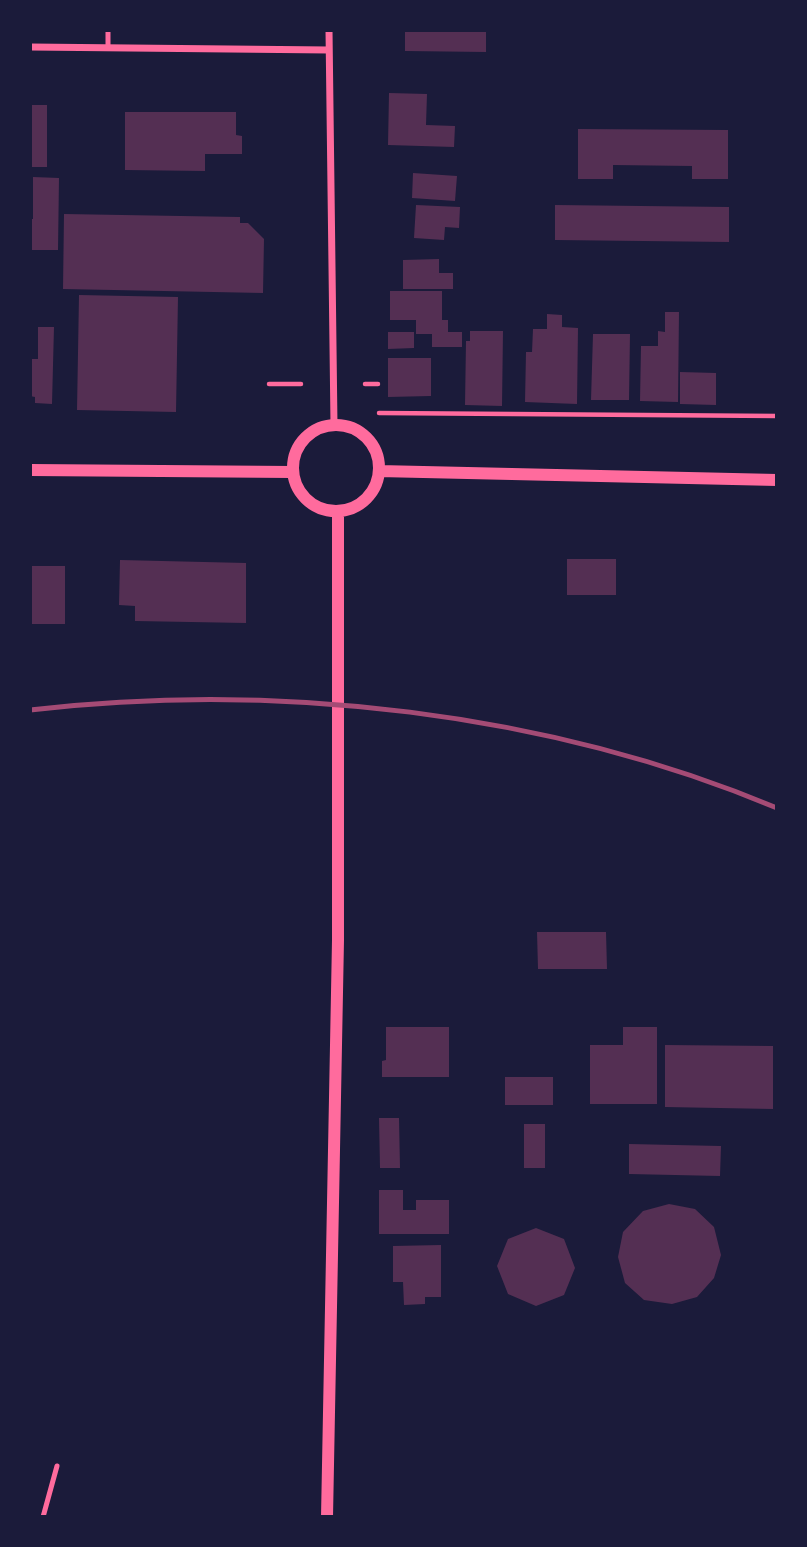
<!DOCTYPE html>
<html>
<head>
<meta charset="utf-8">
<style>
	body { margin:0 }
	#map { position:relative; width:807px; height:1547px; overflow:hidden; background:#1b1b3a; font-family:Georgia,serif }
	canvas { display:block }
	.frame { position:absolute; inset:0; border:32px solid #1b1b3a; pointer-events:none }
</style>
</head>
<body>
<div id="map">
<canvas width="807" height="1547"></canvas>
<div class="frame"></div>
</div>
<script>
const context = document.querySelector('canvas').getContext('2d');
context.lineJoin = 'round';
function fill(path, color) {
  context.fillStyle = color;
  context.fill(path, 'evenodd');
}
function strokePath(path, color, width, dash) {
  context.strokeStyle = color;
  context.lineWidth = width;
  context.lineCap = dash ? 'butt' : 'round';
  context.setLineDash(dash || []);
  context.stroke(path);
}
fill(new Path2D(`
	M405 30H486V52L405 51Z
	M389 93 427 94 426 125 455 126 454 147 388 145Z
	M30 105H47V167H30Z
	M125 112H236V135L242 136V154H205V171L125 170Z
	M578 129 728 130V179H692V166L613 165V179H578Z
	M413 173 457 176 455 201 412 198Z
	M33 177 59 178 58 250H30V219H33Z
	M416 205 460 207 459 228 445 227 444 240 414 238Z
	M555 205 729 207V242L555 240Z
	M64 214 240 217V223H248L264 239 263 293 63 289Z
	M439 259V273H453V289H403V260Z
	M390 291H442V320H448V332H462V347H432V334H416V320H390Z
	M79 295 178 297 176 412 77 410Z
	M665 312H679L678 402 640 401 641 346H658V331L665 332Z
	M547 314 562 315V327L578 328 577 404 525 402 526 352H532L533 329H547Z
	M38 327H54L52 404 35 403V397L30 396V359H38Z
	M470 331H503L502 406 465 405 466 341H470Z
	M388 332H414V348L388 349Z
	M593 334H630L629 400H591Z
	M388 358H431V396L388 397Z
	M680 372 716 373V405L680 404Z
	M567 559H616V595H567Z
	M120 560 246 563V623L135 621V606L119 605Z
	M30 566H65V624H30Z
	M537 932H606L607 969H538Z
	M386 1027H449V1077H382V1061L386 1060Z
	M623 1027H657V1104H590V1045H623Z
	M665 1045 773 1046V1109L665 1107Z
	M505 1077H553V1105H505Z
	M379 1118H399L400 1168H380Z
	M524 1124H545V1168H524Z
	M629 1144 721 1146 720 1176 629 1174Z
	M379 1190H403V1210H416V1200H449V1234H379Z
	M669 1204 695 1209 714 1227 721 1255 714 1278 697 1297 672 1304 644 1300 625 1283 618 1257 623 1232 643 1211Z
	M536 1228 564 1239 575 1268 564 1295 536 1306 508 1294 497 1266 508 1239Z
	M441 1245V1297H425V1304L404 1305 403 1282H393V1246Z`), '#542f53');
strokePath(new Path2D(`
	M269 384H301
	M365 384H378
	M379 413 777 416`), '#ff6b9d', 4.5);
strokePath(new Path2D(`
	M108 48V30
	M43 1517 57 1466`), '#ff6b9d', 5);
strokePath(new Path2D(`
	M329 30 334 425
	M30 47 329 50`), '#ff6b9d', 7);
strokePath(new Path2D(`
	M293 468a43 43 0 1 1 86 0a43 43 0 1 1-86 0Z
	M30 470 292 472
	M379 471 777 480
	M327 1517 338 940V511`), '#ff6b9d', 12);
strokePath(new Path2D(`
	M30 710C276 681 548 712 777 808`), '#a44b75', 5);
</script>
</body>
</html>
